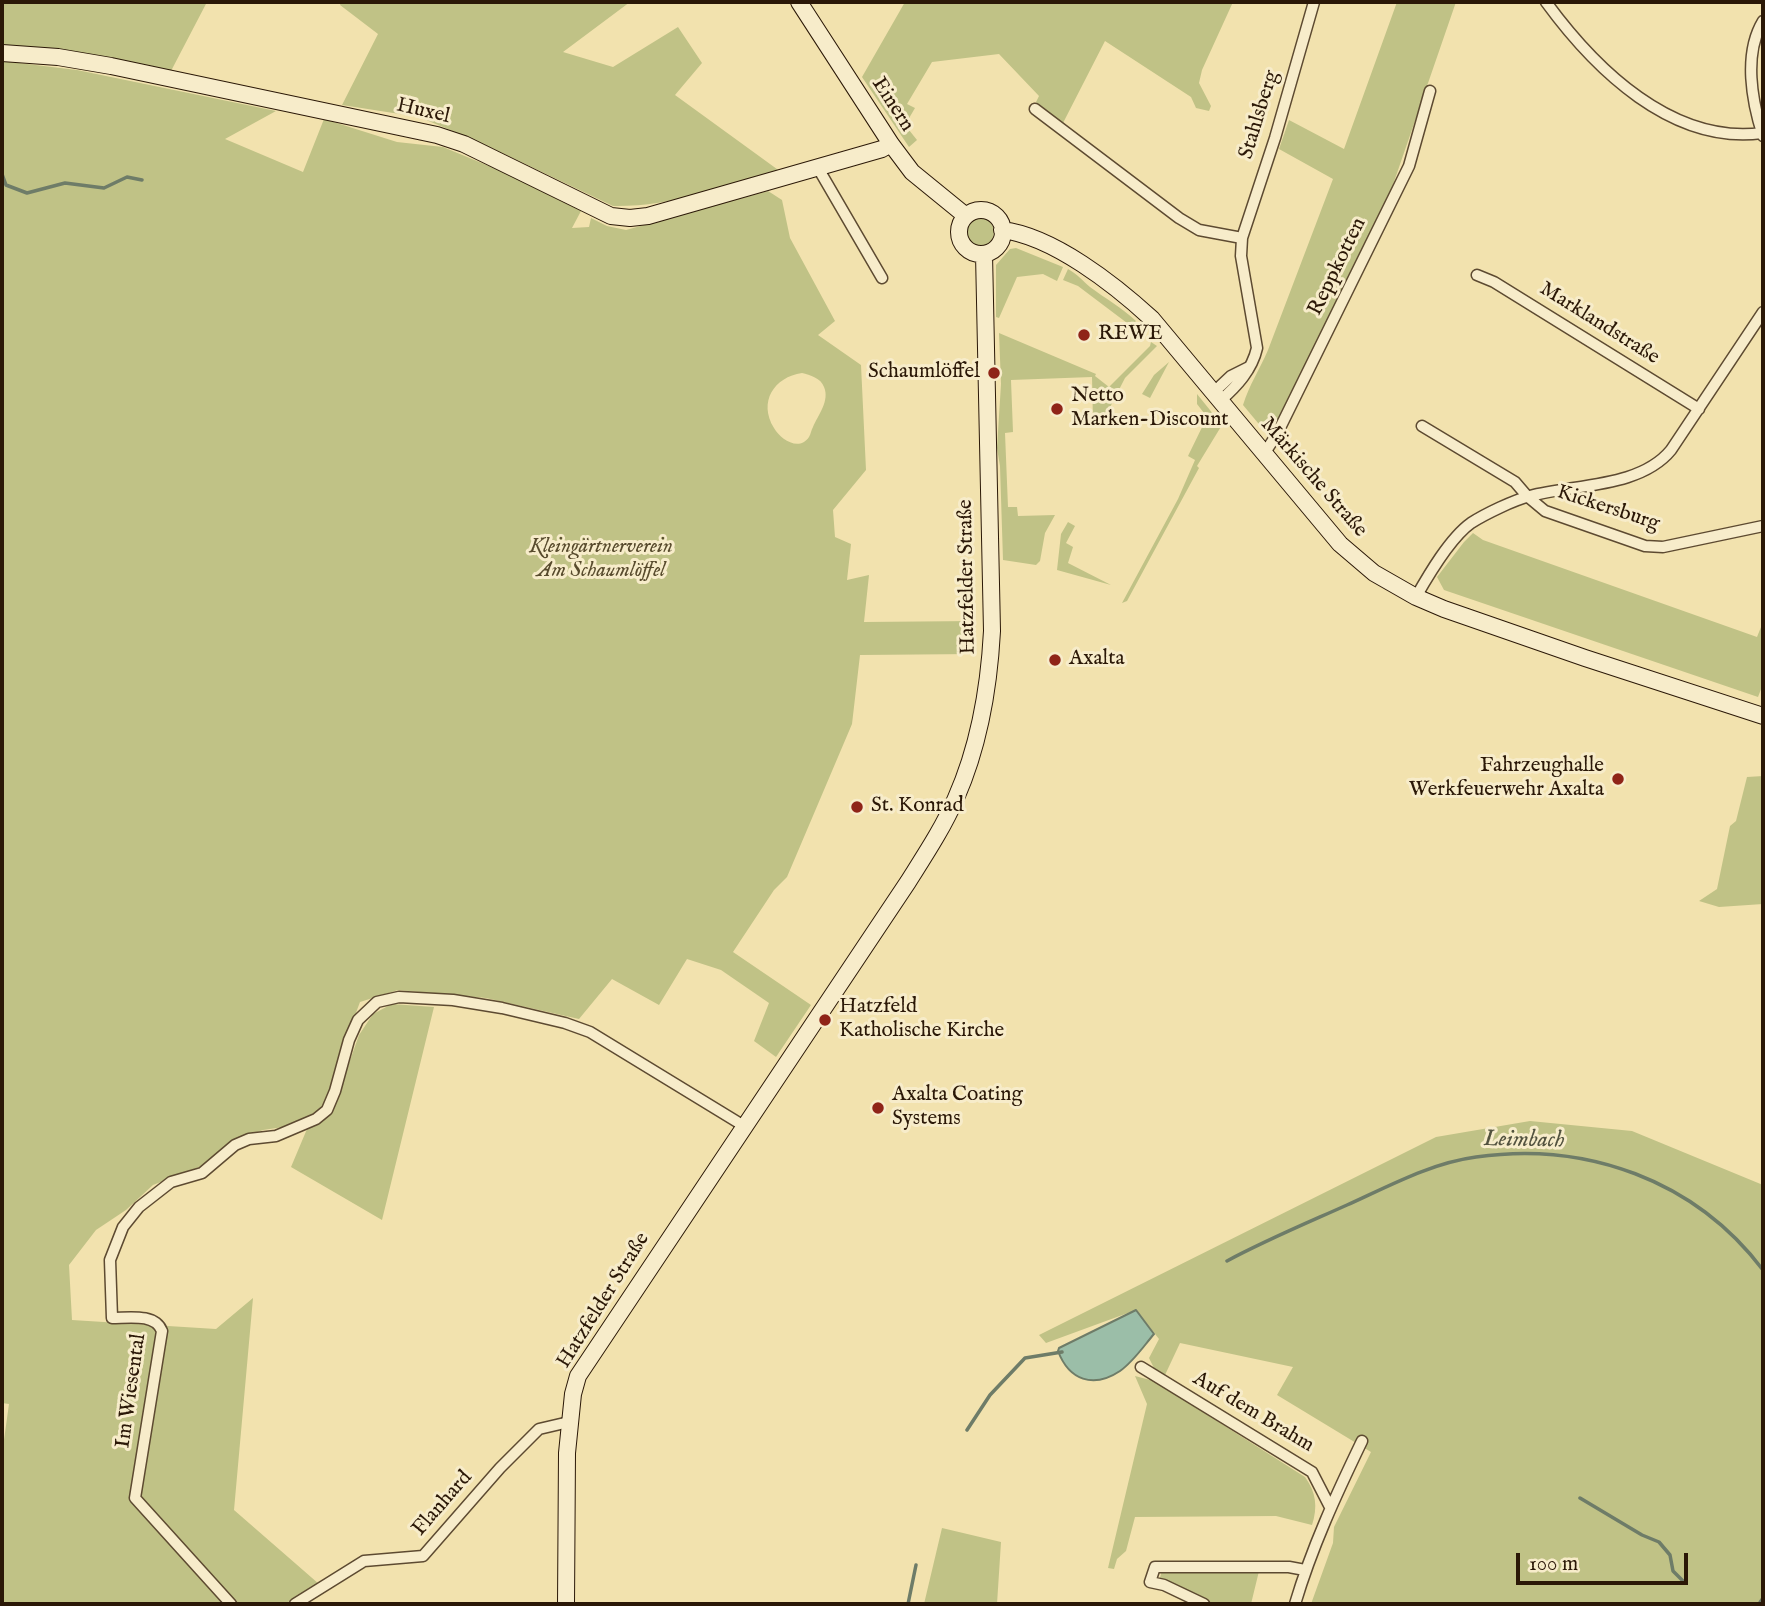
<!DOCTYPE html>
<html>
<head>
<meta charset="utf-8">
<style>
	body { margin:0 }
	#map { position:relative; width:1765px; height:1606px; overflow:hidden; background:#f2e2ae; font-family:"IM FELL English",serif }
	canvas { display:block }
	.frame { position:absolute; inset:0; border:4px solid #2b1807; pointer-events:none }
	.scale { position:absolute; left:1516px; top:1553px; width:172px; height:32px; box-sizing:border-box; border:4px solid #2b1807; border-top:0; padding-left:9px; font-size:21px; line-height:24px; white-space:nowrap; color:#2b1807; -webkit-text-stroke:5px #f7ecca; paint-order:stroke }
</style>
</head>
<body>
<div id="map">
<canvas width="1765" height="1606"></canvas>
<div class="frame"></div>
<div class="scale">100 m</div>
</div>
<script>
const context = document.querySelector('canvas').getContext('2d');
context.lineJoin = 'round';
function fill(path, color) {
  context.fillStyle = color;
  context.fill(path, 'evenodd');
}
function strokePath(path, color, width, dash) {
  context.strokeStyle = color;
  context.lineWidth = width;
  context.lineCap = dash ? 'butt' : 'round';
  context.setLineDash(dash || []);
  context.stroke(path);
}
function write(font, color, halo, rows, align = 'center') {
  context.font = font + ' "IM FELL English",serif';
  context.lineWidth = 6;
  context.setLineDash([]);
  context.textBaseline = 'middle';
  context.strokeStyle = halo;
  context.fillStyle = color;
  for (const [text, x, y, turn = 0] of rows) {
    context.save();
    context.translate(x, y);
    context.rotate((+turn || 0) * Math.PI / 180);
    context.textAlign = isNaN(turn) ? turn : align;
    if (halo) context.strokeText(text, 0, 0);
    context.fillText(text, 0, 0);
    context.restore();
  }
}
fill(new Path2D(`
	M2 2H207L171 71 108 58 2 46Z
	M341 2H630L563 52 613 67 678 27 702 63 675 95 781 172C726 187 670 207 613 206L479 142 419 117 342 105 378 34 340 5Z
	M905 2H1233L1202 70 1199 83 1211 106 1209 111 1196 108 1191 97 1105 41 1063 123 1036 102 1039 96 999 54 932 62 907 104 915 108 905 125 917 140 909 147 862 77Z
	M1397 2H1456L1387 202 1273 431 1268 435 1243 405C1249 385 1260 369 1268 350L1333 179 1279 149 1289 120 1344 149Z
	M2 61 77 70 276 111 225 139 303 172 324 119 397 142 443 147 501 171 581 211 572 228 589 227 591 218 607 226 626 230 768 191 782 200 790 238 835 321 818 335 861 365 866 470 833 510 835 537 851 544 847 580 869 575 864 622 976 621 974 654 860 655 852 724 787 877 774 890 733 952 811 1005 776 1057 754 1041 769 1003 721 970 687 959 659 1005 612 979 579 1019 486 998 398 990 360 1002 335 1069 327 1110 290 1126 263 1130 230 1143 204 1165 153 1185 126 1210 96 1230 69 1265 72 1320 216 1329 253 1298 234 1510 319 1584 285 1604H2V1454L9 1404 2 1403ZM802 373C810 375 821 378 824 387 830 401 818 415 813 427 811 430 811 434 809 437 799 452 780 439 774 428 758 402 774 377 802 373Z
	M966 232a14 14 0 1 1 28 0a14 14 0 1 1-28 0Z
	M1016 248 1063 267 1057 281 1043 274 1017 277 999 318 996 317V265L1010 249Z
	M1068 269C1077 274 1082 280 1090 287 1106 299 1121 307 1136 321L1131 326 1078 286 1063 280Z
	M999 333 1096 374 1095 376 1109 387 1150 346 1151 342 1157 346 1125 378 1103 421 1093 422 1092 377 1011 380 1013 432 1005 433 1008 507H1017L1018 516 1055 515 1045 533 1040 561 1036 565 1003 560 1000 466 997 448 1001 384Z
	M1169 362 1150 398 1142 394 1154 375Z
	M1197 394 1222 425 1197 466 1199 468 1127 601 1122 603 1178 499 1195 460 1188 456 1207 417 1197 404Z
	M1068 522 1075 526 1066 543 1073 547 1068 563 1111 585 1057 570 1061 534Z
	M1473 533 1483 540 1757 637 1763 622V684L1758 697 1444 590 1437 577 1464 542Z
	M1763 776V904L1719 907 1699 901 1717 889 1730 826 1736 821 1747 777Z
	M392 1004 434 1007 382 1220 291 1167 307 1129 325 1119 336 1100 359 1035 373 1014Z
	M1530 1121 1632 1131 1763 1185V1604H1311L1333 1543 1334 1527 1371 1452 1277 1395 1293 1367 1180 1343 1165 1375 1154 1368 1149 1358 1159 1339 1136 1310 1046 1343 1039 1335 1436 1137Z
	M1135 1376 1154 1381 1305 1477C1316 1492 1318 1507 1312 1525L1276 1516 1135 1517 1126 1551 1117 1559 1114 1569 1108 1568 1147 1404Z
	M942 1528 1001 1542 997 1604H924Z
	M1162 1570 1259 1571 1251 1604H1213L1160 1578Z`), '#c0c286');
const water = new Path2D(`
	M1136 1310 1154 1334C1143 1347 1133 1362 1120 1371 1093 1389 1069 1380 1058 1351L1059 1348Z`);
fill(water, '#9bbea8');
strokePath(water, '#6e7c68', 2);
strokePath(new Path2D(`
	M2 174 6 185 27 193 65 183 104 188 127 177 142 180
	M1227 1261C1266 1240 1307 1223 1347 1205 1389 1186 1431 1163 1476 1157 1586 1141 1695 1180 1763 1270
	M967 1430 990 1395 1025 1358 1062 1352
	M1580 1498 1642 1535 1659 1542 1670 1555 1673 1571 1685 1583
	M908 1604 916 1565
	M1759 1604 1763 1598`), '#6e7c68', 3.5);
const street = new Path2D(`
	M1546 2C1595 69 1672 145 1762 133
	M1763 21C1743 54 1752 102 1763 136
	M1035 109 1179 218 1199 230 1242 238
	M818 168 882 278
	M1477 275 1494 282 1699 409
	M1214 392 1231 376 1249 367
	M1220 401C1237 386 1252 370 1257 348L1241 256 1242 238 1275 138 1314 2
	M1422 426 1515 482 1527 496 1545 511 1645 546 1663 547 1763 526
	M1264 454 1277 434 1409 166 1430 91
	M1416 597C1429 574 1450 538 1471 523 1485 514 1514 500 1530 496 1574 484 1640 488 1671 450L1763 312
	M1141 1367 1312 1472 1330 1507
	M231 1604 135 1498 162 1331C155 1313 128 1318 112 1318L110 1260 123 1227 139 1207 171 1182 202 1173 235 1145 249 1139 276 1136 316 1119 327 1110 335 1091 349 1040 358 1020 377 1002 399 997 453 1000 502 1008 565 1023 590 1032 744 1126
	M295 1604 364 1561 423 1556 500 1468 539 1429 569 1422
	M1204 1604 1164 1585 1150 1582 1155 1567H1289L1305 1570
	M1295 1604C1312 1547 1336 1495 1362 1441`);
const secondary = new Path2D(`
	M799 2 891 144 912 172 966 216
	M2 53 58 57 111 66 437 135 464 144 611 216 630 218 648 216 882 149 891 144
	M959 232a22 22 0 1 1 44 0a22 22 0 1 1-44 0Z
	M1002 230C1053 236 1115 285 1152 319L1340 544 1374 573 1416 597 1444 609 1585 658 1763 716
	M566 1604 567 1453 573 1394 578 1376 908 882C925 855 943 828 956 798 979 746 989 688 992 631L984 254`);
strokePath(street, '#5d4a31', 13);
strokePath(secondary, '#2b1807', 18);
strokePath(street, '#f7ecca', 10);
strokePath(secondary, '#f7ecca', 16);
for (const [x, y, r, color] of [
	[1084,335,7,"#8f2418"],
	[994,373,7,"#8f2418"],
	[1057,409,7,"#8f2418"],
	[1055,660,7,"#8f2418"],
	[1618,779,7,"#8f2418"],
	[857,807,7,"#8f2418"],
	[825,1020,7,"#8f2418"],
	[878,1108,7,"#8f2418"]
]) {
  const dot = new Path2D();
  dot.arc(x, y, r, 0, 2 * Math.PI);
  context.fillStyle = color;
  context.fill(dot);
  strokePath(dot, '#f7ecca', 2.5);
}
write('21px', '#2b1807', '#f7ecca', [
	["Einern",892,105,57],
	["Huxel",423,112,13],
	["Stahlsberg",1260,115,-73],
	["Reppkotten",1338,267,-64],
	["Marklandstraße",1599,324,32],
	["Märkische Straße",1313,478,49],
	["Kickersburg",1608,509,18],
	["Hatzfelder Straße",968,577,-91],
	["Hatzfelder Straße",604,1301,-58],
	["Im Wiesental",132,1391,-82],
	["Auf dem Brahm",1253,1413,31],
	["Flanhard",443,1504,-49]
]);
write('21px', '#2b1807', '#f7ecca', [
	["REWE",1098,335],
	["Schaumlöffel",980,373,"right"],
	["Netto",1071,397],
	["Marken-Discount",1071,421],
	["Axalta",1069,660],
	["Fahrzeughalle",1604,767,"right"],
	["Werkfeuerwehr Axalta",1604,791,"right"],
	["St. Konrad",871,807],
	["Hatzfeld",839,1008],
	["Katholische Kirche",839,1032],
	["Axalta Coating",892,1096],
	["Systems",892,1120]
], 'left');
write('italic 21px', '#584b2d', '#f7ecca', [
	["Kleingärtnerverein",601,548],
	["Am Schaumlöffel",601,572]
]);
write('italic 23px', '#52523f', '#f7ecca', [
	["Leimbach",1524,1141,1]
]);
</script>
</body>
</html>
